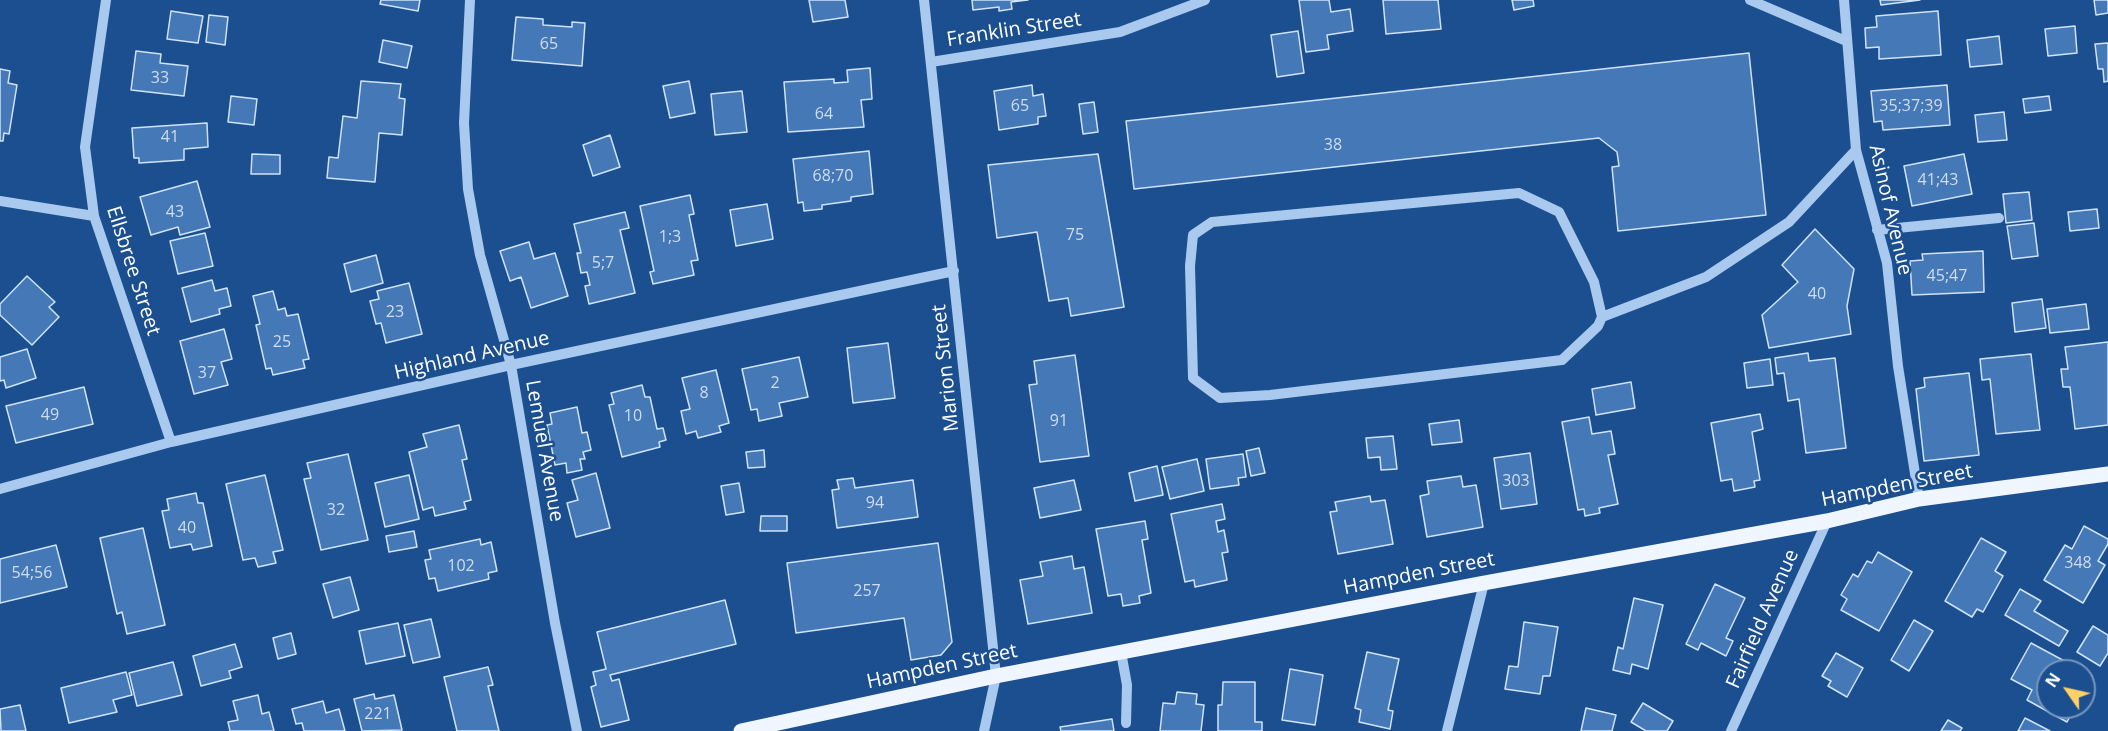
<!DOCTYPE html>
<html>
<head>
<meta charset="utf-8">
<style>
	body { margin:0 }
	#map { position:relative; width:2108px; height:731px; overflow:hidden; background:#1b4f8f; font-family:"Open Sans",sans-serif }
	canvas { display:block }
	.north { position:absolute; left:2036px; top:659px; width:60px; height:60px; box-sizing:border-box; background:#1b4f8f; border:2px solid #7695bc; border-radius:50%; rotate:304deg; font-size:16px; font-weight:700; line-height:24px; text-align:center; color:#fff }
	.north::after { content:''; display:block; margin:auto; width:21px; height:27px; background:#ffd166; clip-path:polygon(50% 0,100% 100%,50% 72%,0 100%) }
</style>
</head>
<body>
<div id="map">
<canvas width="2108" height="731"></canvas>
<div class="north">N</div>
</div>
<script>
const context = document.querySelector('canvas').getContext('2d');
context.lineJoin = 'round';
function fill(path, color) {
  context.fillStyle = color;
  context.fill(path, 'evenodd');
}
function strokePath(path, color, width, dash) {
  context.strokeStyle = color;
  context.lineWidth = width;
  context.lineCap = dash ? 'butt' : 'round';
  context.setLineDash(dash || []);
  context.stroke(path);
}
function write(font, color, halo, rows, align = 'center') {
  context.font = font + ' "Open Sans",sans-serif';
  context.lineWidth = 5;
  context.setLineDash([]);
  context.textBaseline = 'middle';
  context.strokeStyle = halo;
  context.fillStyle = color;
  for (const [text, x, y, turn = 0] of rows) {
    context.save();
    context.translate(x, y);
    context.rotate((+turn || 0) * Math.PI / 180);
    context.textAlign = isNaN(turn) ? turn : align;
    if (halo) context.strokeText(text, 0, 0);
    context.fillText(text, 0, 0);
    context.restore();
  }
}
const building = new Path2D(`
	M381 0H420L418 11 380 4Z
	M809 0H845L848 17 813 22Z
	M972 0H1028L1011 2 1012 9 999 11V7L973 10Z
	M1299 0H1329L1331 12 1350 9 1353 31 1327 35 1329 49 1306 52Z
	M1383 0H1438L1441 29 1386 34Z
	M1512 0H1533L1534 6 1514 10Z
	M1880 0H1920L1881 5Z
	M2094 0H2108V13L2096 15Z
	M171 11 203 16 198 43 167 39Z
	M1938 11 1941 55 1879 59V47L1866 48 1865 28 1877 27 1876 16Z
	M209 15 228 17 225 45 206 42Z
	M516 17 543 19V25L572 27V22L585 23 582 66 512 60Z
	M2075 26 2077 53 2048 56 2045 29Z
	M1298 31 1304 73 1277 77 1271 35Z
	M1999 36 2002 64 1970 67 1967 40Z
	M383 40 412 46 407 68 379 62Z
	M2108 43V81L2104 82 2103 69H2098L2095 44Z
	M136 51 161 54 160 63 188 66 184 96 131 90Z
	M1749 53 1766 215 1618 231 1612 167 1619 166 1617 152 1599 138 1134 189 1126 121Z
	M870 68 872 99 861 100 864 127 788 132 784 82 834 79V83L848 82 847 70Z
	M0 69 10 71 8 83 17 85 9 134 4 133 3 141H0Z
	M361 81 401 84 399 98 405 99 402 135 379 133 375 182 327 178 329 157 338 158 343 116 357 118Z
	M689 81 695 113 670 118 663 86Z
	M1032 85 1033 96 1043 94 1046 116 1038 117V124L999 130 994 91Z
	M1947 85 1950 125 1883 130 1882 121 1874 122 1871 91Z
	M742 91 747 132 715 135 711 94Z
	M231 96 257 99 254 125 228 122Z
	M2049 96 2051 110 2025 113 2023 99Z
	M1094 102 1098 132 1083 134 1079 104Z
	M2004 112 2007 140 1978 142 1975 115Z
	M207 123 208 147 184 149V160L139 163V158H134L132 128Z
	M610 135 620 167 593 176 583 145Z
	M869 151 873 194 851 197V201L822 205V209L804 211 803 202 798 203 793 159Z
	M252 154 280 155V174H251Z
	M1098 154 1124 307 1071 316 1068 298 1049 301 1037 232 997 238 988 165Z
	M1964 154 1972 194 1912 206 1904 166Z
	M197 181 210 227 180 235 178 227 151 235 140 197Z
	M2029 192 2032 220 2006 223 2003 194Z
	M690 195 694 214 689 215 698 260 691 261 694 275 653 284 650 272 654 271 640 206Z
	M767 204 773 239 736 246 730 210Z
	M2097 209 2099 228 2070 231 2068 212Z
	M625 212 629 228 620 230 635 293 589 304 585 286 590 285 587 272 581 273 577 253H581L574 224Z
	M2034 223 2038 256 2012 259 2007 226Z
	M1815 229 1854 269 1847 306 1851 334 1769 348 1762 315 1798 282 1782 265Z
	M205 233 213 266 178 274 170 241Z
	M529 242 534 259 555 253 568 296 531 308 521 277 510 281 500 251Z
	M1983 251 1984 292 1912 295 1910 261 1923 260 1922 254Z
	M376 255 383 283 351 292 344 264Z
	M27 276 55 302 49 307 59 317 32 345 0 315V304Z
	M212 280 215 291 227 288 231 306 219 309 220 314 191 322 182 288Z
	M409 283 422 334 386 343 381 323 376 324 370 301 379 299 377 291Z
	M273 291 278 310 285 308 287 316 298 314 309 359 303 360 305 368 273 375 271 368 266 369 256 325 260 324 253 296Z
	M2042 299 2046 328 2015 332 2012 303Z
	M2086 304 2089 329 2050 333 2047 309Z
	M224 329 232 359 221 362 228 385 194 394 180 341Z
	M2108 342V425L2075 429 2070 387H2063L2061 369H2068L2065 347Z
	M888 343 895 398 853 403 847 348Z
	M27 349 36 378 6 388 4 380 0 381V357Z
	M1808 353 1809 361 1835 358 1846 448 1806 453 1799 399 1788 401 1784 373 1777 374 1775 358Z
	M2031 354 2040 430 1996 434 1990 379 1982 380 1980 359Z
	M1075 355 1089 456 1040 462 1029 385 1037 384 1034 361Z
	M799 357 808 397 779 403 782 416 759 421 757 409 751 410 742 369Z
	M1770 359 1773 385 1747 388 1744 363Z
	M716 370 729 423 719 426 721 432 698 438 696 431 686 434 681 411 690 409 682 378Z
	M1969 373 1979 455 1924 461 1916 389 1925 387 1924 378Z
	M1631 382 1635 408 1596 415 1592 389Z
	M642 385 645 397H650L657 429 663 428 666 440 659 442 660 447 622 457 609 405 614 404 611 393Z
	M84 387 93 424 16 443 6 406Z
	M577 407 582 433 587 432 591 450 583 452 585 459H580L582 470 567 473 566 463 555 465 547 425 552 424 550 413Z
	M1760 414 1763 429 1752 432 1760 480 1754 481 1755 487 1734 491 1732 479 1721 481 1711 423Z
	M1589 417 1592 434 1611 431 1615 454 1608 455 1618 504 1599 508 1600 513 1585 516 1584 509 1578 510 1562 422Z
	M1459 420 1462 442 1432 445 1429 424Z
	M459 425 467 459 462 460 471 500 464 502 466 509 435 516 433 507 423 510 409 452 427 447 423 434Z
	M1393 436 1397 469 1381 470 1380 457 1368 458 1366 438Z
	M1259 448 1265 473 1251 476 1246 451Z
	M764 450 765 467 748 468 746 452Z
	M1530 453 1537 504 1501 509 1494 458Z
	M348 454 368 540 321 550 304 479 311 478 307 463Z
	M1243 454 1246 477 1238 478 1239 485 1210 489 1206 459Z
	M1197 459 1204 491 1170 499 1162 467Z
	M1157 466 1163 495 1135 501 1129 473Z
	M596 473 610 528 576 537 567 503 578 500 572 480Z
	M265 475 283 550 273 552 276 563 258 567 255 558 243 560 226 484Z
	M409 475 419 519 385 527 375 483Z
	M1461 476 1463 487 1476 485 1483 527 1427 537 1420 496 1429 494 1427 481Z
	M853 478 855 488 913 480 918 517 837 528 832 490 839 489 837 480Z
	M1074 480 1081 510 1040 518 1034 488Z
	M739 483 744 512 726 515 721 486Z
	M196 493 198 503H203L212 546 193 550 191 544 170 548 162 511 169 510 167 499Z
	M1370 496 1371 502 1385 500 1393 544 1338 554 1330 512 1337 511 1335 502Z
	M1222 504 1225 519 1216 521 1218 532 1224 530 1228 552 1222 553 1227 580 1195 587 1194 580 1185 582 1171 514Z
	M761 516H787V531H760Z
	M1145 521 1148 539 1142 540 1151 593 1139 596 1140 603 1123 606 1121 594 1108 596 1096 529Z
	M2084 526 2108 539V544L2098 561 2105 565 2083 603 2044 580 2065 545 2072 549Z
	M143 528 165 625 127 634 122 612 117 614 100 538Z
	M414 531 417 547 389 552 386 536Z
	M1981 538 2006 552 1995 571 2003 576 1983 612 1977 609 1972 617 1945 601Z
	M480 539 481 545 491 542 497 571 488 573 489 579 438 591 435 578 429 579 425 560 431 559 429 550Z
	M938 543 952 642 941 655 911 660 904 618 796 633 787 563Z
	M56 545 67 587 0 603V559Z
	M1878 552 1912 572 1879 631 1841 610 1847 599 1841 595 1853 574 1858 577 1867 561 1872 563Z
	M1072 556 1074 569 1084 567 1092 613 1028 624 1020 580 1043 576 1040 562Z
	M350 577 359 610 333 618 323 584Z
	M1715 584 1745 598 1726 638 1733 641 1726 656 1701 643 1698 650 1686 644Z
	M2020 589 2041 601 2034 611 2068 631 2059 646 2005 615Z
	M1634 598 1663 605 1648 669 1632 664 1630 674 1613 670 1618 647 1623 649Z
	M725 600 736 644 610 675 612 681 619 679 629 720 601 727 591 687 596 685 593 672 606 669 597 632Z
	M431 619 440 657 413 663 404 625Z
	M1914 620 1933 631 1909 671 1891 660Z
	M1524 622 1558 627 1550 676H1543L1540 694 1505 689 1509 666 1518 667Z
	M398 623 405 656 366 664 359 631Z
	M2093 626 2108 635V653L2100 666 2077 652Z
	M291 633 296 654 278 659 273 638Z
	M2031 643 2083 671H2048V707H2075L2067 722 2027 700 2032 690 2011 679Z
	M235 644 242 667 229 671 231 678 201 686 193 656Z
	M1367 652 1399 659 1388 710 1393 711 1390 729 1359 722 1361 710 1355 708Z
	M1836 653 1863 668 1847 697 1828 686 1831 681 1822 676Z
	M173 662 182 695 137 706 129 673Z
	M488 667 493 685 488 686 499 731H457L444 677Z
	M1290 669 1323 675 1315 725 1282 720Z
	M2084 671 2092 676 2084 690Z
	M126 672 132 695 113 700 117 712 69 723 61 688Z
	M1223 682H1255V722H1262V731H1218V705H1222Z
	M1177 692 1197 694 1196 704 1204 705 1201 731H1160L1163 703 1175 704Z
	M374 694 375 699 394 695 402 730 362 731 354 699Z
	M258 695 262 714 269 712 274 731H230L228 722 238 720 233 701Z
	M323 701 326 713 339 709 345 731H304L302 723 296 724 292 709Z
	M1643 703 1673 721 1667 731H1646L1631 722Z
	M20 705 26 731H1L0 709Z
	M1586 708 1616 715 1612 731H1581Z
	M2025 718 2050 731H2018Z
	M1112 719 1114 731H1061L1060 727Z
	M1948 720 1962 728 1960 731H1941Z`);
fill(building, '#4478b7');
strokePath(building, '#cfe3fa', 1.5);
strokePath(new Path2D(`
	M106 0 85 147 94 216 171 442
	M470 0 464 123 468 189 480 255 511 365 555 623 577 731
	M924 0 996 676 984 731
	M1750 0 1846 41
	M1844 0 1856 150 1887 263 1898 366 1919 499
	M931 62 1120 32 1205 0
	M0 201 94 216
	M1877 230 1999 218
	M1602 317 1594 282 1559 212 1519 193 1212 222 1193 235 1190 266 1193 378 1220 398 1270 395 1562 360 1598 326 1602 317 1706 277 1789 222 1856 150
	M0 489 171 442 511 365 954 271
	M1121 652 1127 685 1126 723
	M1447 731 1484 583
	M1731 731 1827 521`), '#a9c9ee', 10);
strokePath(new Path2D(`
	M741 731 996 676 1484 583 1827 521 1919 499 2108 474`), '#f0f6ff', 15);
write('16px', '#d0dded', null, [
	["65",549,44],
	["33",160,78],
	["65",1020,106],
	["35;37;39",1911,106],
	["64",824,114],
	["41",170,137],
	["38",1333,145],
	["68;70",833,176],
	["41;43",1938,180],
	["43",175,212],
	["75",1075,235],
	["1;3",670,237],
	["5;7",603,263],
	["45;47",1947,276],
	["40",1817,294],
	["23",395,312],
	["25",282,342],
	["37",207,373],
	["2",775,383],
	["8",704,393],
	["49",50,415],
	["10",633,416],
	["91",1059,421],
	["303",1516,481],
	["94",875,503],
	["32",336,510],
	["40",187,528],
	["348",2078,563],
	["102",461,566],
	["54;56",32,573],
	["257",867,591],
	["221",378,714]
]);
write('20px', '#fff', '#1b4f8f', [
	["Franklin Street",1014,30,-9],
	["Asinof Avenue",1890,210,77],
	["Ellsbree Street",133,271,72],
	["Highland Avenue",472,356,-13],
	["Marion Street",946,368,-96],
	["Lemuel Avenue",544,451,80],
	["Hampden Street",1897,486,-11],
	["Hampden Street",1419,574,-11],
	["Fairfield Avenue",1763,619,-66],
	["Hampden Street",942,667,-12]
]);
</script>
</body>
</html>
